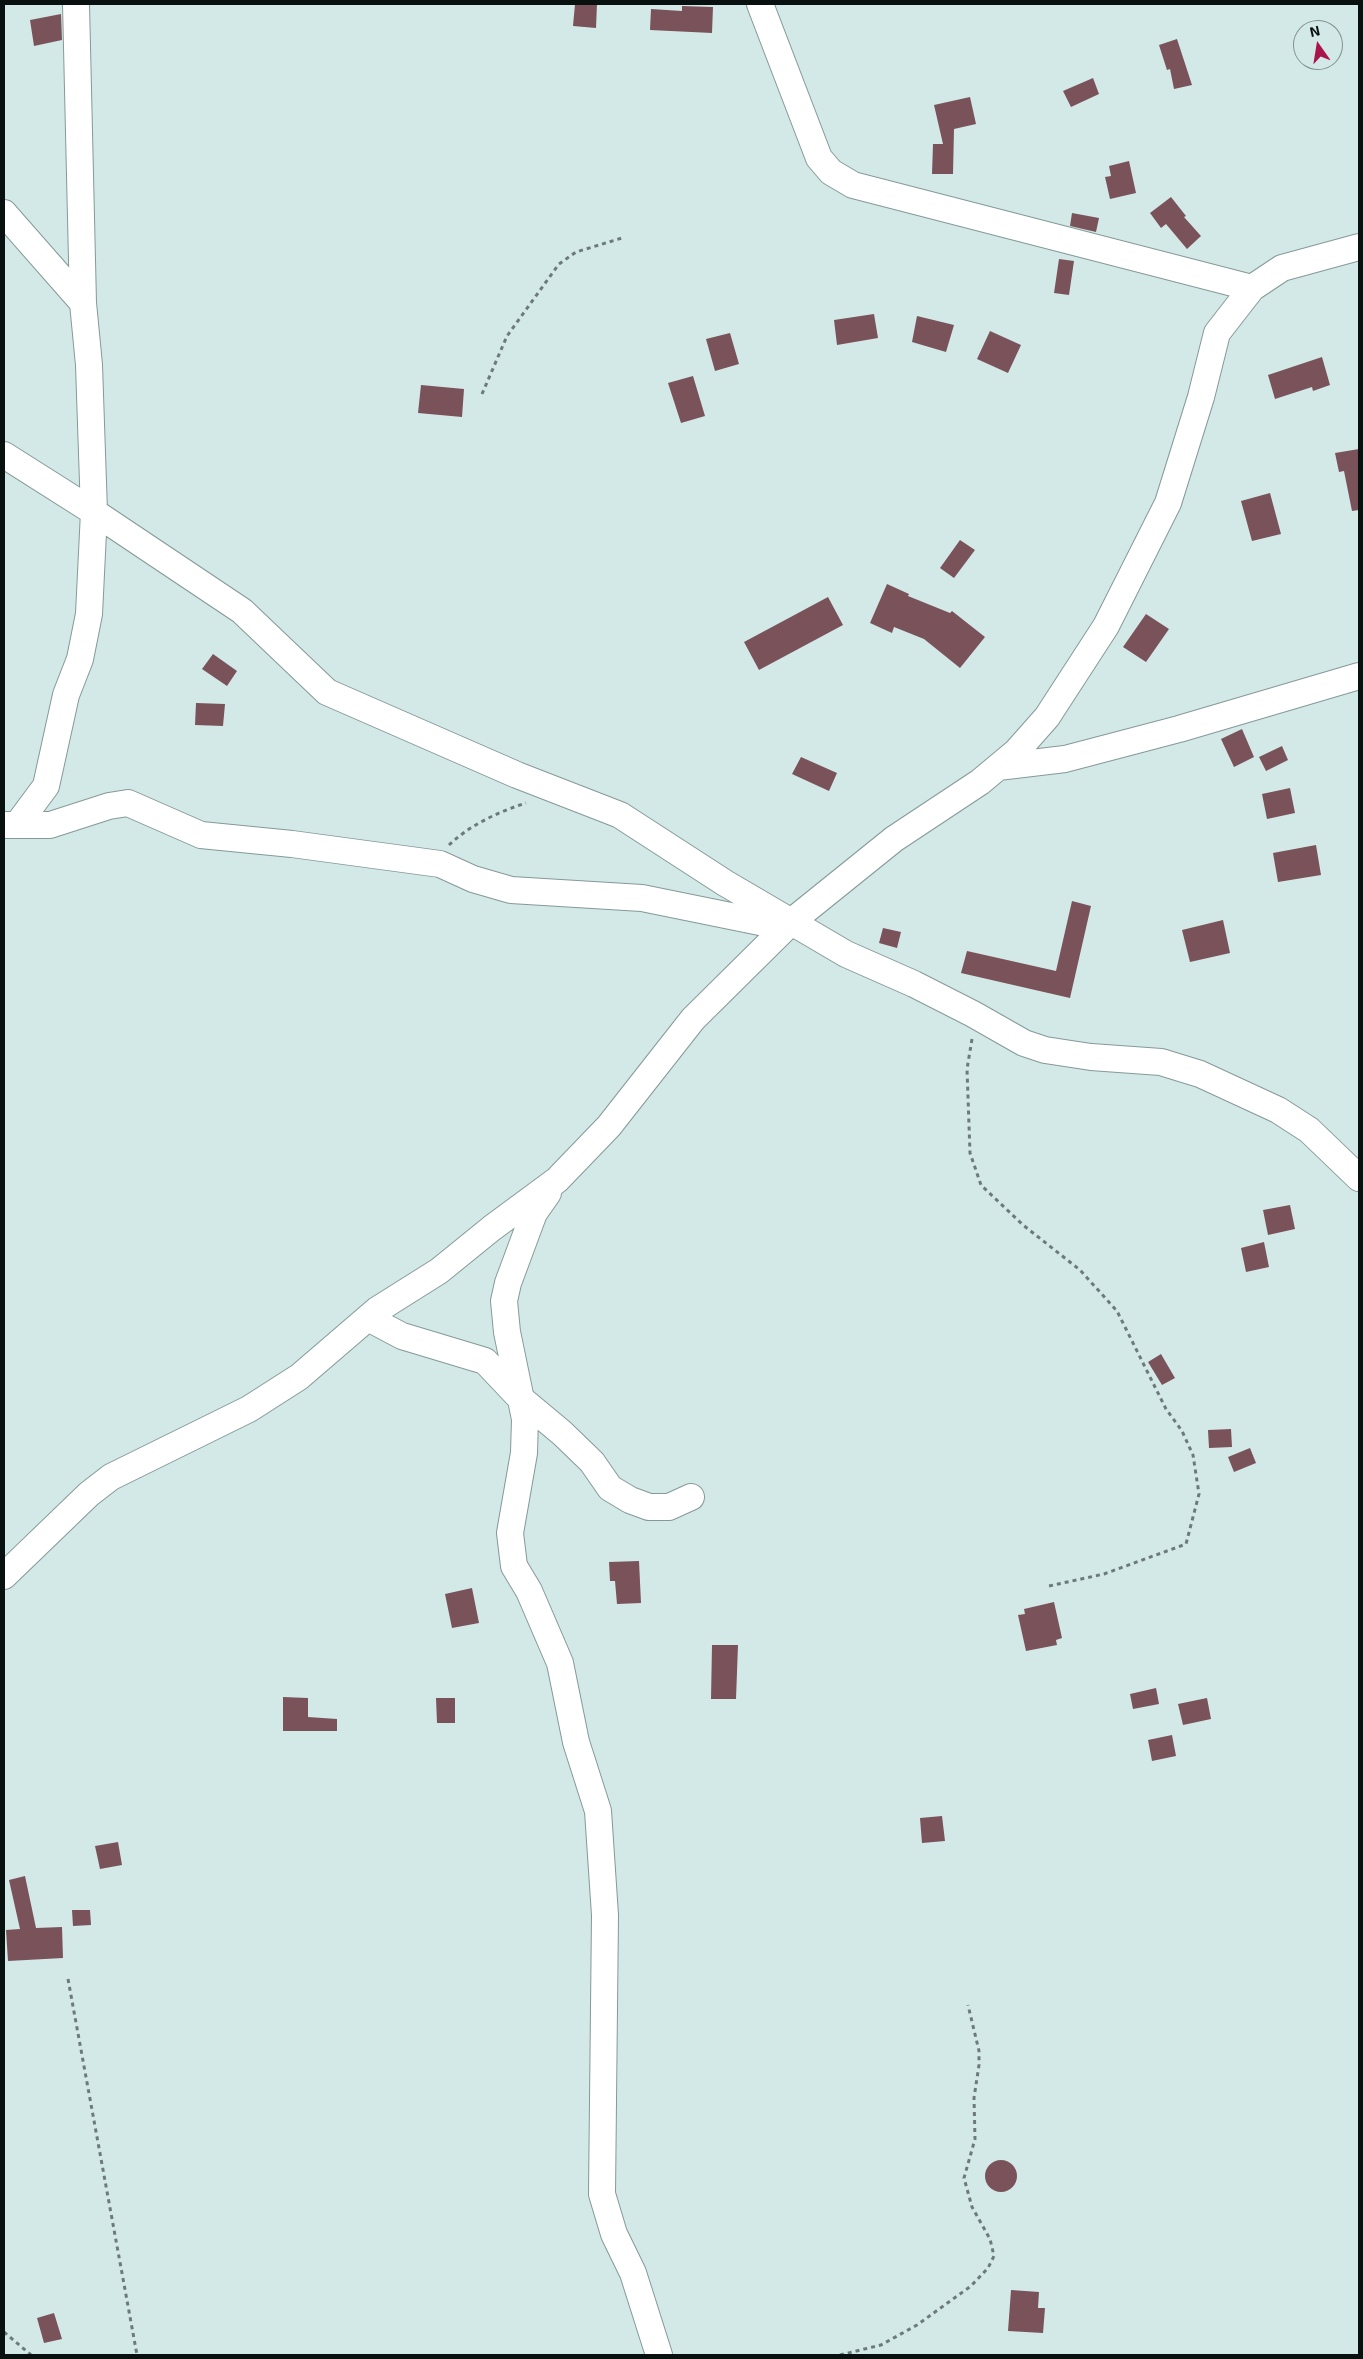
<!DOCTYPE html>
<html>
<head>
<meta charset="utf-8">
<style>
	body { margin:0 }
	#map { position:relative; width:1363px; height:2359px; overflow:hidden; background:#d3e9e7; font-family:"Exo 2",sans-serif }
	canvas { display:block }
	.frame { position:absolute; inset:0; border:5px solid #091010; pointer-events:none }
	.north { position:absolute; left:1293px; top:20px; width:50px; height:50px; box-sizing:border-box; background:#d3e9e7; border:1px solid #829291; border-radius:50%; rotate:347deg; font-size:14px; font-weight:700; line-height:20px; text-align:center; color:#091010 }
	.north::after { content:''; display:block; margin:auto; width:18px; height:22px; background:#a9154a; clip-path:polygon(50% 0,100% 100%,50% 72%,0 100%) }
</style>
</head>
<body>
<div id="map">
<canvas width="1363" height="2359"></canvas>
<div class="frame"></div>
<div class="north">N</div>
</div>
<script>
const context = document.querySelector('canvas').getContext('2d');
context.lineJoin = 'round';
function fill(path, color) {
  context.fillStyle = color;
  context.fill(path, 'evenodd');
}
function strokePath(path, color, width, dash) {
  context.strokeStyle = color;
  context.lineWidth = width;
  context.lineCap = dash ? 'butt' : 'round';
  context.setLineDash(dash || []);
  context.stroke(path);
}
fill(new Path2D(`
	M575 4H597L596 28 573 26Z
	M682 6 713 7 712 33 650 30 651 9 682 11Z
	M61 14 62 40 34 46 30 20Z
	M1177 39 1192 85 1174 89 1170 69 1167 70 1159 45Z
	M1093 78 1099 94 1071 107 1063 91Z
	M970 97 976 124 954 129 953 174H932L933 144H943L934 105Z
	M1129 161 1136 193 1110 199 1105 177 1111 176 1109 166Z
	M1171 197 1186 216 1184 217 1201 236 1187 249 1166 224 1161 228 1150 213Z
	M1072 213 1099 218 1096 232 1070 226Z
	M1059 259 1074 261 1069 295 1054 293Z
	M874 314 878 338 837 345 834 320Z
	M917 316 954 325 946 352 912 342Z
	M990 331 1021 345 1008 373 977 359Z
	M730 333 739 364 715 371 706 339Z
	M1322 357 1330 385 1313 391 1312 387 1275 399 1268 375Z
	M693 376 705 416 681 423 668 383Z
	M421 385 464 389 462 417 418 413Z
	M1359 449V510L1352 511 1344 471 1339 472 1335 453Z
	M1270 493 1281 534 1252 541 1241 501Z
	M960 540 975 550 954 578 940 568Z
	M887 584 909 594 908 596 950 613 952 611 985 637 960 668 924 639 894 627 892 633 870 623Z
	M828 597 843 625 759 670 744 642Z
	M1146 614 1169 629 1146 662 1123 647Z
	M213 654 237 671 227 686 202 669Z
	M196 703 225 704 223 726 195 725Z
	M1242 729 1254 757 1234 767 1221 739Z
	M1282 746 1288 760 1266 771 1259 757Z
	M801 757 837 773 829 791 792 774Z
	M1290 788 1295 813 1267 819 1262 794Z
	M1316 845 1321 875 1278 882 1273 853Z
	M1072 901 1091 906 1070 998 961 973 967 951 1056 971Z
	M1223 920 1230 953 1190 962 1182 930Z
	M883 928 901 932 897 948 879 943Z
	M1290 1205 1295 1229 1268 1235 1263 1210Z
	M1264 1242 1269 1267 1246 1272 1241 1248Z
	M1161 1354 1175 1378 1162 1385 1148 1362Z
	M1231 1429 1232 1447 1209 1448 1208 1430Z
	M1250 1448 1256 1463 1234 1472 1228 1457Z
	M639 1561 641 1603 617 1604 615 1581H610L609 1562Z
	M472 1588 479 1623 452 1628 445 1594Z
	M1054 1602 1062 1638 1056 1640 1057 1645 1026 1651 1018 1615 1025 1614 1024 1609Z
	M712 1645H738L736 1699H711Z
	M1156 1688 1159 1704 1133 1709 1130 1694Z
	M283 1697 308 1698V1717L337 1719V1731H283Z
	M436 1698H455V1723H437Z
	M1207 1698 1211 1719 1183 1725 1178 1704Z
	M1172 1735 1176 1756 1152 1761 1148 1740Z
	M942 1816 945 1841 922 1843 920 1818Z
	M118 1842 122 1865 100 1869 95 1846Z
	M25 1876 36 1928 62 1927 63 1958 8 1961 6 1930 20 1929 9 1880Z
	M72 1910H90L91 1925 73 1926Z
	M985 2176a16 16 0 1 1 32 0a16 16 0 1 1-32 0Z
	M1011 2290 1039 2292 1038 2308H1045L1043 2333 1008 2331Z
	M54 2313 62 2339 44 2343 37 2318Z`), '#7a5259');
const minor = new Path2D(`
	M760 4 819 158 831 172 853 185 1252 288
	M4 213 83 303
	M4 455 94 512 242 611 327 692 517 775 620 815 725 883 846 954 914 984 973 1014 1024 1043 1045 1050 1091 1057 1161 1062 1200 1074 1278 1110 1309 1130 1359 1178
	M998 767 1065 759 1179 729 1359 676
	M5 825H50L109 806 128 803 201 835 292 844 440 864 473 879 511 890 642 898 760 922H785
	M17 825 46 786 66 695 80 659 89 614 94 512 89 365 83 303 76 4
	M548 1193 534 1213 508 1283 504 1301 507 1332 525 1419 524 1453 510 1533 514 1566 529 1591 560 1663 576 1742 598 1811 605 1915 602 2194 614 2234 633 2273 659 2355
	M368 1318 402 1336 485 1361 520 1398 562 1433 592 1462 610 1488 630 1500 649 1507H669L691 1497
	M4 1576 89 1494 111 1477 249 1409 299 1377 377 1310 439 1271 492 1228 557 1180 609 1126 693 1019 791 922 894 839 980 782 1016 752 1047 717 1106 626 1168 503 1201 397 1217 333 1252 288 1282 268 1359 247`);
strokePath(minor, '#859998', 28);
strokePath(new Path2D(`
	M482 394 507 336 559 264 576 252 622 238
	M449 845C470 825 498 812 526 803
	M972 1039 967 1069 970 1153 981 1185 1023 1225 1080 1270 1117 1311 1166 1409 1182 1431 1193 1455 1199 1494 1186 1544 1104 1574 1049 1586
	M68 1979 137 2355
	M4 2332 31 2355
	M840 2355 881 2345 917 2325 971 2286 988 2268 994 2256 990 2239 972 2207 964 2178 975 2139 974 2098 979 2065V2051L968 2005`), '#6c7b7a', 3, [4, 4]);
strokePath(minor, '#fff', 26);
</script>
</body>
</html>
